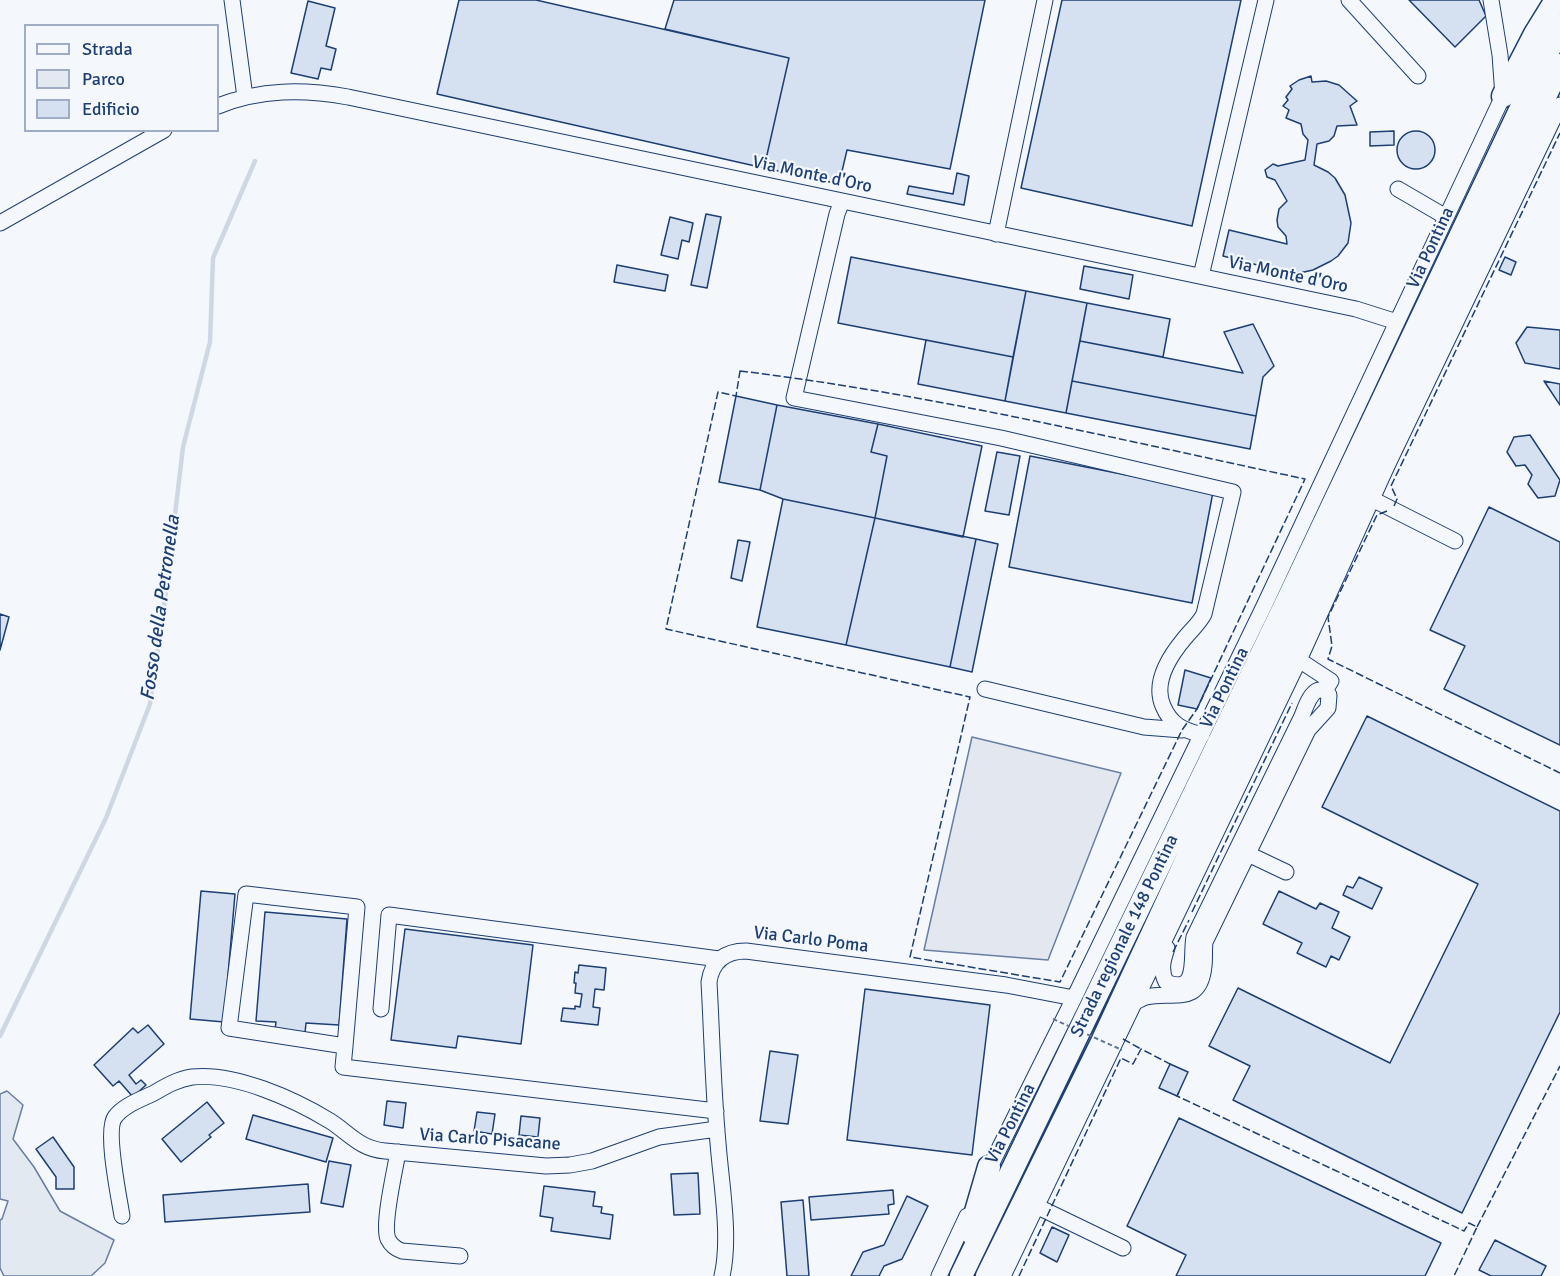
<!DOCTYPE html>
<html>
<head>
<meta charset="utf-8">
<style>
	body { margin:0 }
	#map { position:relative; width:1560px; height:1276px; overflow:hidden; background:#f4f7fb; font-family:Signika,sans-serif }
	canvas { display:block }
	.legend { position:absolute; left:24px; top:24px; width:195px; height:108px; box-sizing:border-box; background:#f4f7fb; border:2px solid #9eadc5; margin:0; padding:8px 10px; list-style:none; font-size:18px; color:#1d3f73 }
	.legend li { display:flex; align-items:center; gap:12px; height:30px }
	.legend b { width:30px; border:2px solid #9eadc5 }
</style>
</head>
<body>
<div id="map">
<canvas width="1560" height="1276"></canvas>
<ul class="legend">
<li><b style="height:8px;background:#f4f7fb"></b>Strada</li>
<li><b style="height:16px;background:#e3e9f0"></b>Parco</li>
<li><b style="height:16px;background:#d5e0f0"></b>Edificio</li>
</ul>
</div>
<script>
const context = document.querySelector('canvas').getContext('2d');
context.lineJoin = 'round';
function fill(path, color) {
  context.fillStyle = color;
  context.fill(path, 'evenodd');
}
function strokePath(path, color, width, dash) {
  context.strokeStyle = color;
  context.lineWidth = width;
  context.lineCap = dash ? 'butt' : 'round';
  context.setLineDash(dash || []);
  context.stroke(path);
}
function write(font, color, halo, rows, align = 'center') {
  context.font = font + ' Signika,sans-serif';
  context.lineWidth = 4.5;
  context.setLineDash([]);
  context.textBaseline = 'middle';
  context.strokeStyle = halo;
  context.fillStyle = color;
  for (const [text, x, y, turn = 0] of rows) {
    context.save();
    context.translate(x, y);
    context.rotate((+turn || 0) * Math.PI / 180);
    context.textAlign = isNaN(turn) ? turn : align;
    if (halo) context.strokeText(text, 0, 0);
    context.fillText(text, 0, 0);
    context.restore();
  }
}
const green = new Path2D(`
	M7 1091 23 1105 13 1139 34 1167 60 1211 114 1240 105 1263 91 1276H4L0 1268V1220L2 1219 8 1201 0 1199V1094Z`);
fill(green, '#e3e9f0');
strokePath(green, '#687fa3', 1.5);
const parking = new Path2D(`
	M972 737 1121 773 1048 960 924 950Z`);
fill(parking, '#e3e8f0');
strokePath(parking, '#687fa3', 1.5);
strokePath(new Path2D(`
	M0 1036 106 818 150 704 165 599 183 447 210 342 213 258 255 161`), '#cfd7e4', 4.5);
const building = new Path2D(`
	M459 0H536L789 58 764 168 437 94Z
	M674 0H985L950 169 847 150 839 184 764 168 789 58 665 29Z
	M1062 0H1241L1192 226 1021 188Z
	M1409 0H1479L1486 16 1455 47Z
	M308 1 335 8 326 46 336 49 331 70 321 68 318 79 291 73Z
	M1311 76 1312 82 1326 81 1339 85 1357 101 1350 106 1357 125 1337 126 1334 136 1329 141 1317 144 1314 165 1328 172 1335 178 1345 195 1351 223 1348 243 1338 256 1331 261 1313 270 1304 272H1284L1223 256 1229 230 1287 244 1286 236 1278 227 1277 220 1279 209 1287 201 1275 180 1267 177 1265 170 1273 164 1278 166 1305 160 1308 140 1303 134 1301 124 1286 118 1289 110 1283 106 1288 100 1286 97 1292 89 1290 86 1299 80Z
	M1397 150a19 19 0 1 1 38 0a19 19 0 1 1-38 0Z
	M1394 131V145L1370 146V132Z
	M957 173 969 176 964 205 907 194 909 186 953 194Z
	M706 214 721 217 707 288 691 285Z
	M670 217 693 223 689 242 682 240 678 259 661 255Z
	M851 257 1026 291 1013 357 838 323Z
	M1505 257 1516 262 1511 275 1499 270Z
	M617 265 668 275 665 291 614 282Z
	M1084 266 1133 275 1129 299 1080 289Z
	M1026 291 1087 303 1066 413 1005 401Z
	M1087 303 1170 319 1163 357 1080 341Z
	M1253 324 1274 366 1263 377 1256 416 1072 381 1080 341 1243 373 1224 332Z
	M1527 327 1560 330V369L1525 363 1516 343Z
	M926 340 1013 357 1005 401 918 384Z
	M1072 381 1256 416 1250 449 1066 413Z
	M1544 381 1560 384V405Z
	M736 396 777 405 760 490 719 482Z
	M777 405 878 424 871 452 887 456 875 518 783 499 760 490Z
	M878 424 982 446 963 537 875 518 887 456 871 452Z
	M1530 435 1560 480 1555 496 1538 498 1528 484 1532 475 1525 465 1516 466 1507 452 1514 437Z
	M997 452 1020 456 1009 515 985 511Z
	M1030 456 1213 492 1192 603 1009 567Z
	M783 499 875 518 846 645 757 627Z
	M1489 507 1560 542V745L1444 689 1465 646 1430 630Z
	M875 518 976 539 950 667 846 645Z
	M976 539 998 544 972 672 950 667Z
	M738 540 750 542 742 581 731 578Z
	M0 614 9 617 0 650Z
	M1185 670 1211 678 1197 709 1178 705Z
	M1367 716 1560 811V1012L1462 1213 1233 1100 1250 1066 1209 1046 1238 988 1390 1063 1478 884 1322 807Z
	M1359 877 1382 888 1372 909 1343 895 1347 886 1353 888Z
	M201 891 235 894 224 1022 190 1019Z
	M1279 891 1316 909 1320 903 1339 912 1332 928 1350 937 1339 960 1331 956 1326 967 1297 953 1302 943 1263 924Z
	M265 912 347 919 339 1025 306 1023 305 1033 275 1030 276 1022 256 1021Z
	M405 929 533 945 521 1044 458 1036 456 1048 391 1040Z
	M579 965 606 968 604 990 595 989 593 1007 600 1008 598 1025 561 1021 563 1008 575 1009V1006L580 1007 582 994 575 993 576 983H574L575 972 578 973Z
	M865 989 990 1005 972 1155 847 1140Z
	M148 1025 164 1044 129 1075 136 1084 141 1080 146 1085 133 1097 119 1081 113 1086 94 1065 133 1028 138 1033Z
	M770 1051 798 1055 788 1124 760 1121Z
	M1170 1064 1188 1072 1177 1096 1159 1088Z
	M387 1101 406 1103 403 1128 384 1125Z
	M207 1102 224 1123 209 1135 211 1137 181 1162 162 1139Z
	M477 1112 495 1114 492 1134 474 1131Z
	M253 1115 333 1138 326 1162 246 1139Z
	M521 1116 540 1118 538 1137 519 1135Z
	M1179 1118 1441 1243 1425 1276H1176L1186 1255 1127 1226Z
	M53 1137 74 1167V1189H56V1177L36 1149Z
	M329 1161 351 1165 343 1207 321 1203Z
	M698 1173 700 1214 674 1215 671 1174Z
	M308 1184 310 1212 165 1222 163 1195Z
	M544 1186 595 1192 593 1206 602 1207 601 1213 613 1215 610 1239 551 1231 553 1218 540 1216Z
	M893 1190 894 1204 888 1205 889 1214 811 1220 809 1197Z
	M907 1196 928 1206 902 1259 884 1266 879 1276H851L863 1252 884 1245Z
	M803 1200 809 1276H787L781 1202Z
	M1052 1227 1069 1235 1057 1262 1040 1253Z
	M1495 1240 1546 1266 1541 1276H1491L1479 1270Z`);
fill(building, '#d5e0f0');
strokePath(building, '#1d3f73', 1.5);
const minor = new Path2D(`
	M232 0 245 97
	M1349 0 1418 76
	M218 106C261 89 303 89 348 97L1356 309 1397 322
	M1398 189 1446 217
	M842 201 837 214 794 398 1001 438 1233 492 1204 614C1199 624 1191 630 1184 639 1169 657 1153 683 1163 706 1171 725 1183 730 1202 735
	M0 223 164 130
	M996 234 1045 0
	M1201 276 1266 0
	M1372 499 1455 541
	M1299 660 1331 681 1325 691
	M985 689 1144 727 1182 730
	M1248 854 1286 872
	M1133 1003C1138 1001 1142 998 1146 997 1171 990 1200 1008 1204 966 1205 958 1204 950 1205 942L1308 730 1328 708 1329 695C1315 679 1306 705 1302 716L1194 937C1190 955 1200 996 1166 982 1160 970 1163 960 1167 948
	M381 1009 389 915 719 959
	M345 1046 357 907 246 894 229 1028 345 1046 343 1067 716 1111
	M398 1152C395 1170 382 1225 388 1239 391 1245 396 1249 402 1251L460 1256
	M986 1175 1074 998 1264 606 1503 96 1500 55 1491 0
	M1036 1206 1123 1248
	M122 1216C119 1197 105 1130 115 1117 124 1105 142 1099 154 1093 166 1086 178 1079 192 1077 234 1072 294 1099 330 1121 349 1133 360 1149 385 1151L546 1166 570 1165 592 1161 659 1137 717 1129
	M722 1276C731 1237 721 1183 718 1143 713 1089 712 1036 709 982 712 961 725 951 746 951L1006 985 1074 998
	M939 1276 967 1216
	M1003 1276 1299 660 1387 466 1560 105`);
const highway = new Path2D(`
	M1503 96 1535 34 1556 0
	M970 1232 989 1167
	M961 1276 1289 597 1560 26
	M987 1276 1102 1042 1297 622 1560 65`);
strokePath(minor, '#1d3f73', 17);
strokePath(highway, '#1d3f73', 25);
strokePath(minor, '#f4f7fb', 15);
strokePath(highway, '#f4f7fb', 22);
strokePath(new Path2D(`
	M1053 1019 1122 1050`), '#5e769c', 2, [4.5, 3]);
strokePath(new Path2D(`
	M740 371C930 394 1117 439 1305 479L1197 709 1182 730 1060 982 910 957 970 697 666 629 718 392 736 396Z
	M1394 506 1397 499 1391 486 1560 133
	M1387 511 1377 515 1328 617 1332 646 1328 659 1560 773
	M1192 912 1292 703
	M1173 952 1189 920
	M1123 1039 1141 1049
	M1179 1092 1177 1096 1464 1231 1469 1223 1477 1227 1454 1276
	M1477 1227 1560 1066
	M1019 1276 1121 1058 1133 1064 1141 1049 1172 1065`), '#1d3f73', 1.5, [8, 3]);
write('18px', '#1d3f73', '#f4f7fb', [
	["Via Monte d'Oro",812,175,12],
	["Via Pontina",1431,248,-65],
	["Via Monte d'Oro",1288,275,12],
	["Via Pontina",1225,688,-64],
	["Strada regionale 148 Pontina",1125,936,-64],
	["Via Carlo Poma",811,940,7],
	["Via Pontina",1011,1124,-63],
	["Via Carlo Pisacane",490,1140,4]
]);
write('italic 20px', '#1d3f73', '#f4f7fb', [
	["Fosso della Petronella",161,608,-82]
]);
</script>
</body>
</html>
